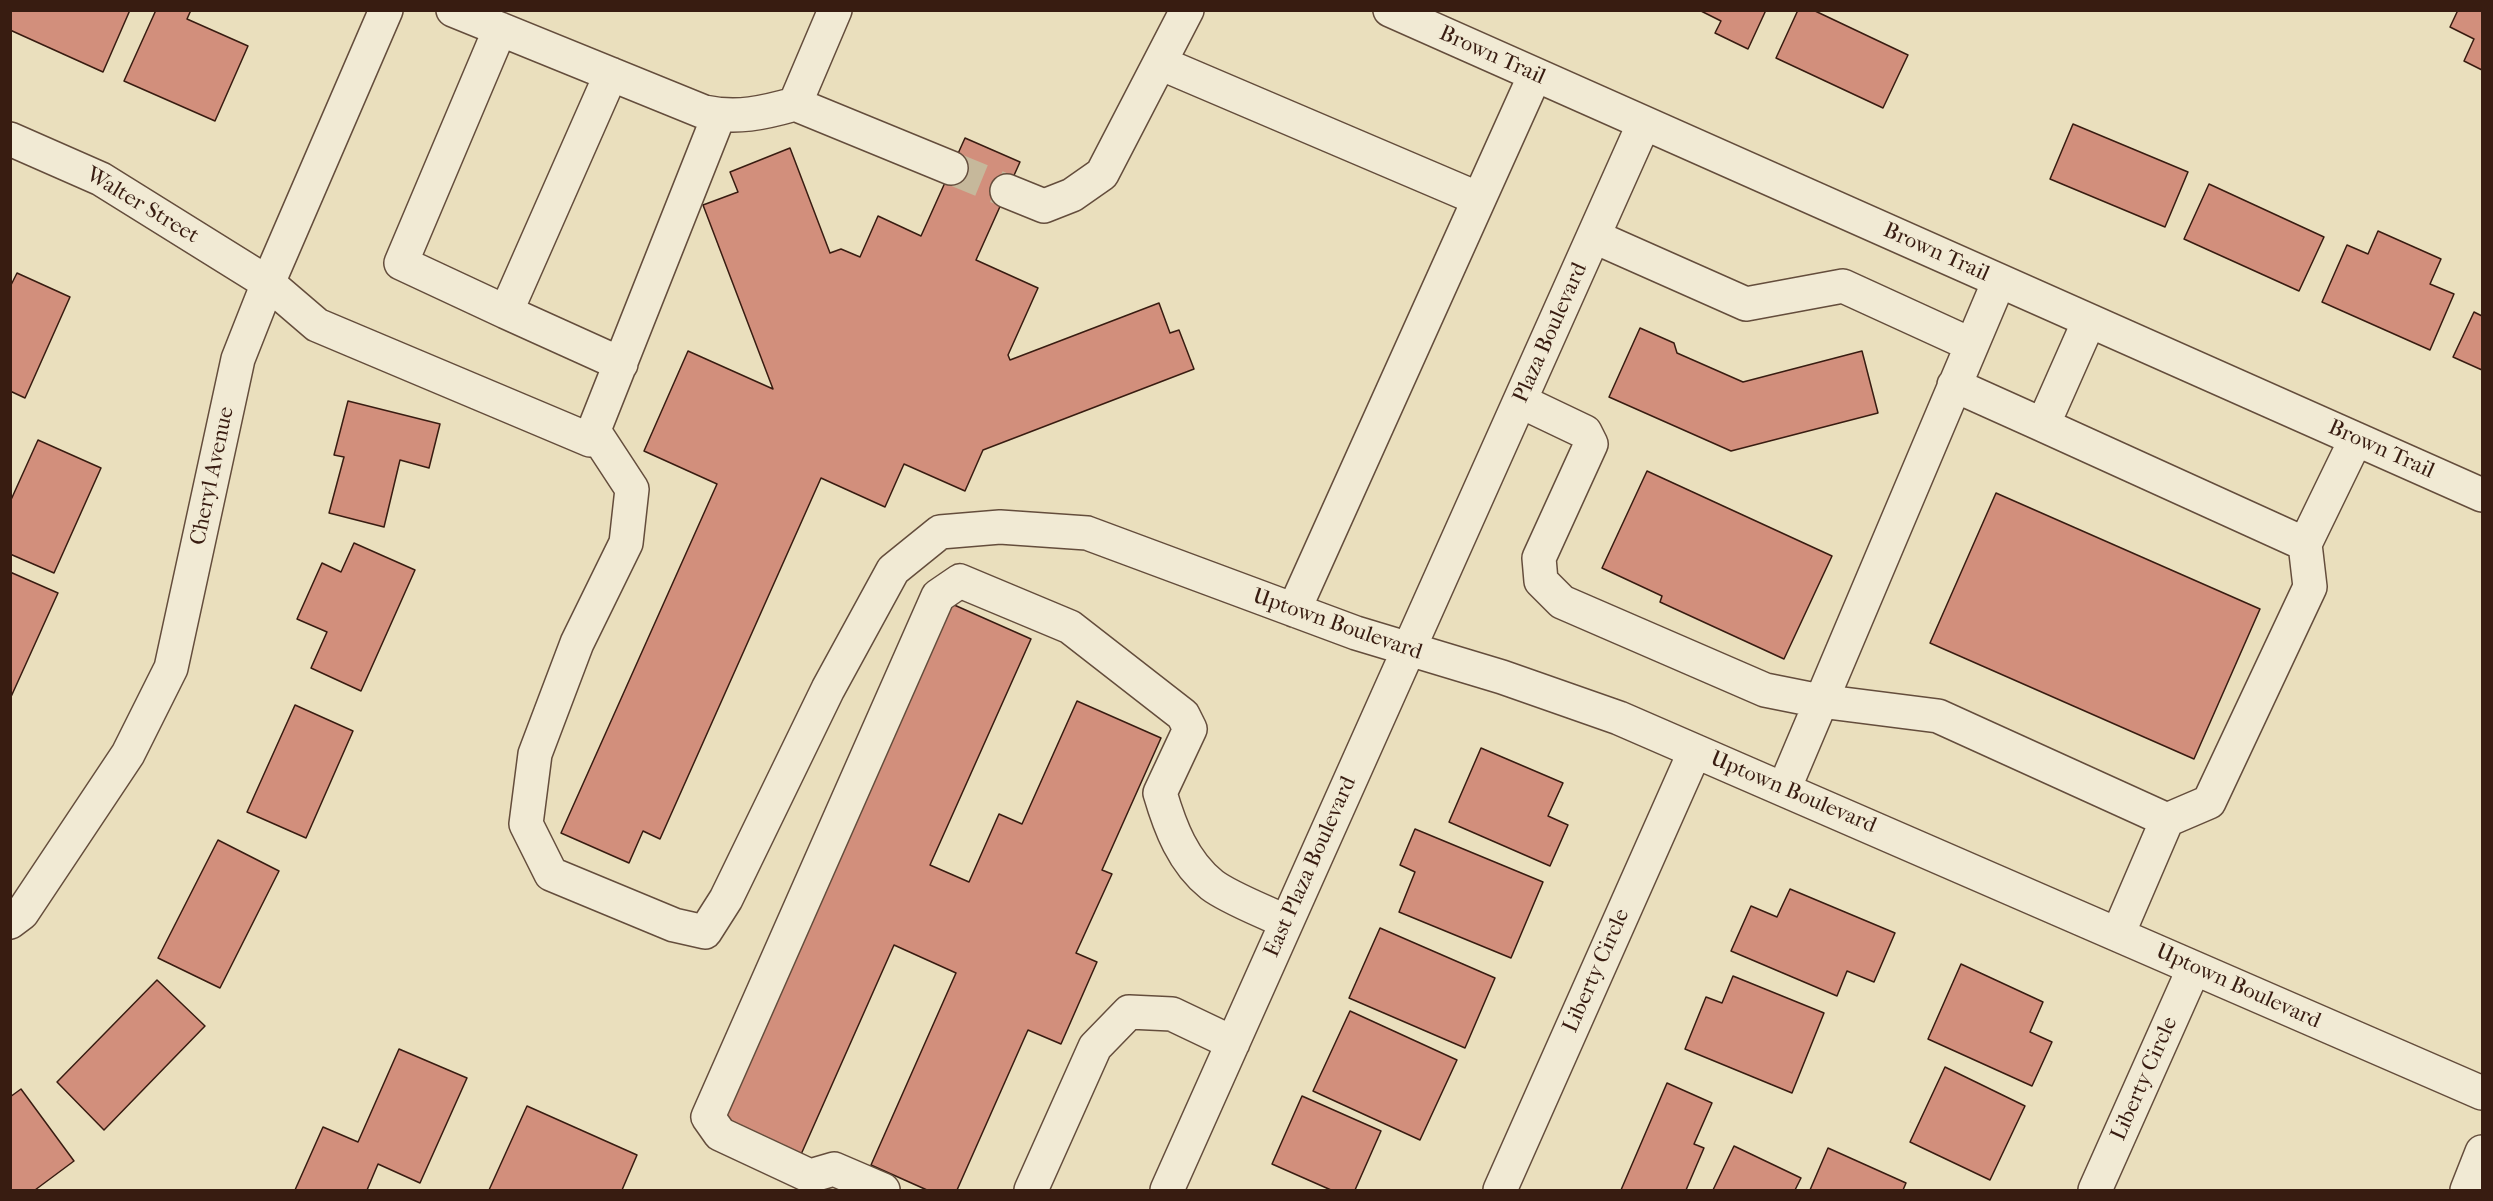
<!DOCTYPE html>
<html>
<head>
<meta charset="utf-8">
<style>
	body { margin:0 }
	#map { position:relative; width:2493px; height:1201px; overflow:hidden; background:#eadfbd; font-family:"IM FELL French Canon",serif }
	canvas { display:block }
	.frame { position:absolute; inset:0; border:12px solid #381c11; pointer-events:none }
</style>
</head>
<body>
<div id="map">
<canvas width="2493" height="1201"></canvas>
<div class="frame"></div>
</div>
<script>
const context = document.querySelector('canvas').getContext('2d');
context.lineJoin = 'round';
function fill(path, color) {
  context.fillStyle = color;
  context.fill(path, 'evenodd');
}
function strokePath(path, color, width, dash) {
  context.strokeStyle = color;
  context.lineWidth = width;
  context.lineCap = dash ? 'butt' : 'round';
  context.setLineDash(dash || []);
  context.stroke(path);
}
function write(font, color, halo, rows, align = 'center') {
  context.font = font + ' "IM FELL French Canon",serif';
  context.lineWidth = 5;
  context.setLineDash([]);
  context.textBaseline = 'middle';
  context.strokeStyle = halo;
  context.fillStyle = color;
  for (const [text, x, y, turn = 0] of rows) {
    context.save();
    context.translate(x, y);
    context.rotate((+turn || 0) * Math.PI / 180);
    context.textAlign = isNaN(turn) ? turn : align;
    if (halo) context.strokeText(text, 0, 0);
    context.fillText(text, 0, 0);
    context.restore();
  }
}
const building = new Path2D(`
	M10 10H130L103 72 10 30Z
	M156 10H191L187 19 248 46 215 121 124 81Z
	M1699 10H1766L1748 49 1715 33 1721 21Z
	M1798 10H1813L1908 55 1883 108 1776 58Z
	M2458 10H2482V70L2464 61 2474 39 2450 27Z
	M2073 124 2188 172 2165 227 2050 179Z
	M965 138 1020 162 976 260 1038 288 1008 355 1010 360 1159 303 1170 333 1179 330 1194 369 983 450 965 491 904 464 885 507 821 478 660 839 643 831 629 863 561 833 717 484 644 451 688 351 773 389 703 205 738 192 730 172 790 148 830 253 841 249 860 257 878 216 921 236Z
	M2209 184 2324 237 2299 291 2184 239Z
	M2378 231 2441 259 2430 284 2454 294 2430 350 2322 302 2347 245 2368 254Z
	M17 273 70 297 25 398 10 391V287Z
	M2474 312 2482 316V370L2453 357Z
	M1640 328 1674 343 1677 353 1743 382 1862 351 1878 413 1731 451 1609 397Z
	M348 401 440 424 429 468 400 460 384 527 329 513 344 457 334 455Z
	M38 440 101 468 54 573 10 554V502Z
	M1647 471 1832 556 1784 659 1660 602 1662 596 1602 568Z
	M1996 493 2260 609 2194 759 1930 643Z
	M354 543 415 570 361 691 311 668 327 632 297 619 322 563 341 572Z
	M10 572 58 593 10 699Z
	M952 604 1031 639 930 865 969 882 999 814 1022 824 1077 701 1161 738 1102 870 1112 874 1076 953 1097 962 1061 1044 1028 1030 957 1190H927L871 1165 956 973 894 945 799 1159 721 1124Z
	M295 705 353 731 306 838 247 812Z
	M1481 748 1563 783 1548 816 1568 825 1550 866 1449 822Z
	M1415 829 1543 882 1511 958 1399 912 1415 872 1400 865Z
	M218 840 279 871 220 988 158 958Z
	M1790 889 1895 933 1874 982 1847 971 1837 996 1731 951 1751 906 1777 917Z
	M1380 928 1495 978 1465 1048 1349 998Z
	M1961 964 2043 1002 2030 1032 2052 1042 2032 1086 1928 1039Z
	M1733 976 1824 1013 1792 1093 1685 1049 1706 997 1722 1003Z
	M157 980 205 1026 104 1130 57 1082Z
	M1350 1011 1457 1060 1420 1140 1313 1091Z
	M399 1049 467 1078 420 1183 378 1164 367 1190H295L323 1127 358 1142Z
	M1945 1067 2025 1106 1990 1180 1910 1142Z
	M1667 1083 1712 1103 1694 1144 1704 1148 1686 1190H1621Z
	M21 1089 74 1161 35 1190H12L10 1188V1097Z
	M1302 1096 1381 1131 1355 1190H1331L1272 1164Z
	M527 1106 637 1155 622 1190H489Z
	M1734 1146 1801 1178 1795 1190H1713Z
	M1828 1148 1906 1183 1903 1190H1810Z`);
fill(building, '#d28f7c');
strokePath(building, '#381c11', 1.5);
strokePath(new Path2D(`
	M951 168 1007 191`), '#c6b89b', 33, [33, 16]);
const minor = new Path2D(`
	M453 10 704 112C737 119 763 113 795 104
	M835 10 795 104 951 168
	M1390 10 2482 495
	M500 29 401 263 506 312 611 74
	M1160 63 1479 199
	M10 139 101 179 268 283 317 325 590 440 719 115
	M1007 191 1044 206 1072 195 1102 174 1187 10
	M1595 237 1746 304 1843 286 1972 345
	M506 312 621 364
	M2089 321 2043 425 2305 544 2356 439
	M1954 385 2043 425
	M1520 401 1585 432 1591 444 1539 558 1541 581 1562 602 1765 690 1820 701 1938 716 2167 820 2118 934
	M594 431 632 489 626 543 577 643 535 754 526 824 551 874 674 925 705 932 726 899 828 689 893 570 940 532 1000 527 1087 533 1356 633 1502 677 1619 718 2482 1093
	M1294 610 1535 75
	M1784 789 1999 281
	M2167 820 2209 802 2310 587 2305 544
	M10 922 22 913 128 754 171 668 238 359 268 283 386 10
	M883 1190 834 1169 810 1176 720 1134 708 1117 938 596 960 581 1070 627 1183 715 1190 729 1160 793C1170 827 1183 862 1212 885 1229 898 1266 912 1286 922
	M1031 1190 1095 1047 1129 1012 1172 1014 1233 1043
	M1167 1190 1644 123
	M1500 1190 1695 751
	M2095 1190 2194 968
	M2467 1190 2482 1152`);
strokePath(minor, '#644d3c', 36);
strokePath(minor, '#f1ead4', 33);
write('22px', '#381c11', '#f1ead4', [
	["Brown Trail",1492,56,24],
	["Walter Street",142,206,31],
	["Brown Trail",1936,253,24],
	["Plaza Boulevard",1551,333,-66],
	["Brown Trail",2381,450,24],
	["Cheryl Avenue",213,476,-78],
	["Uptown Boulevard",1337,625,19],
	["Uptown Boulevard",1793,793,23],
	["East Plaza Boulevard",1311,867,-66],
	["Liberty Circle",1597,971,-66],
	["Uptown Boulevard",2238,987,24],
	["Liberty Circle",2145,1079,-66]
]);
</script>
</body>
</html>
